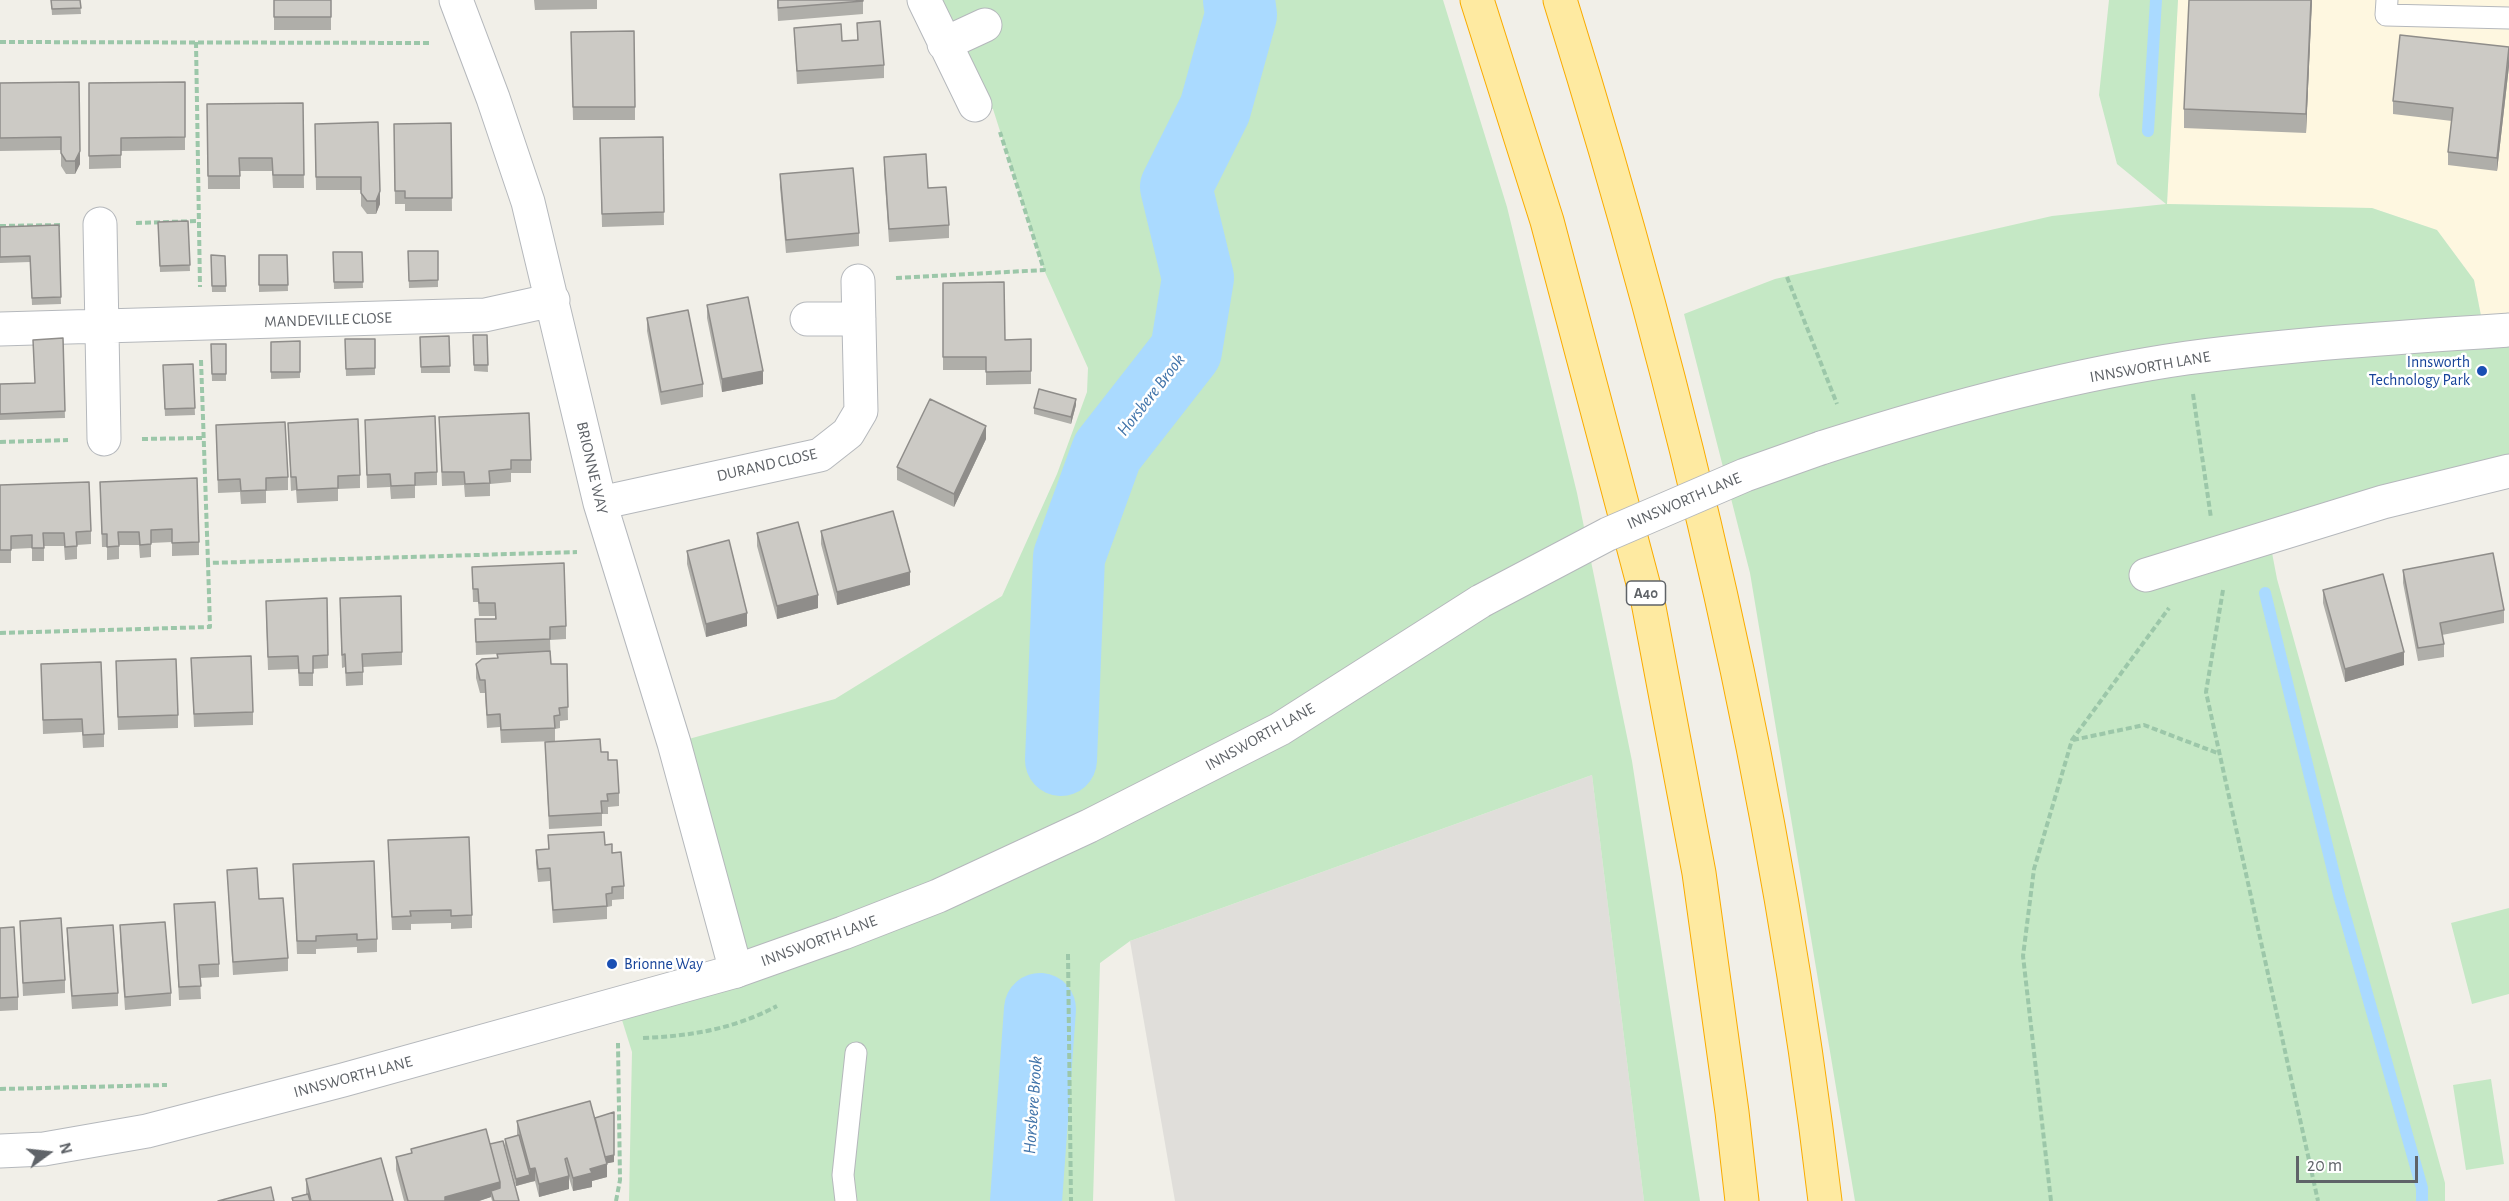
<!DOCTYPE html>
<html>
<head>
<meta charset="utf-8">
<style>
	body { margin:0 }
	#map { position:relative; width:2509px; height:1201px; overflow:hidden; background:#f1efe8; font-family:"Alegreya Sans",sans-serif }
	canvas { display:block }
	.north { position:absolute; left:18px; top:1123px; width:60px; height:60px; -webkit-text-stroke:4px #fff; paint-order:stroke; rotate:75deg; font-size:16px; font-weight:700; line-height:24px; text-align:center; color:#5f6368 }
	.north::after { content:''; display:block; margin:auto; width:21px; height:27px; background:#5f6368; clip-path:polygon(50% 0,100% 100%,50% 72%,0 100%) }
	.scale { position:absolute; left:2296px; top:1156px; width:122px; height:27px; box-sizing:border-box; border:3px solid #5f6368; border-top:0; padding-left:8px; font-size:18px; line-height:21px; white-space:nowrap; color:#5f6368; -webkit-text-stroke:4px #fff; paint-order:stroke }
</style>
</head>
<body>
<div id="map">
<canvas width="2509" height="1201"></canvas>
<div class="north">N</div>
<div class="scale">20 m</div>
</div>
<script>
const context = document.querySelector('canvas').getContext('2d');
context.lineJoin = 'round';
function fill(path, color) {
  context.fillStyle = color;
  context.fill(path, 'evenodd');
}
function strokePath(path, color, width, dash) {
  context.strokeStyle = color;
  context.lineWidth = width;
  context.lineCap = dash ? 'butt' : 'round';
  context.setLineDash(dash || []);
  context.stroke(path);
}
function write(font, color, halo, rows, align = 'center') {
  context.font = font + ' "Alegreya Sans",sans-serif';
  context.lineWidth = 5;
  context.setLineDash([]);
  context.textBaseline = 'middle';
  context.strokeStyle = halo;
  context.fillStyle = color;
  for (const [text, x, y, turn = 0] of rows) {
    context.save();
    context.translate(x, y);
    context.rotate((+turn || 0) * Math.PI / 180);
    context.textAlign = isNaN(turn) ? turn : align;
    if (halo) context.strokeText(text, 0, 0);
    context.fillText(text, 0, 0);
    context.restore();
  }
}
fill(new Path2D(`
	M2178 0H2509V330L2484 331 2474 280 2437 230 2372 208 2167 204Z`), '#fef7e0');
fill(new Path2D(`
	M1592 775 1644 1201H1175L1130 941Z`), '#e0deda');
fill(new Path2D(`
	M924 0H1443L1507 207 1577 493 1632 761 1700 1201H1644L1592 775 1130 941 1100 963 1093 1201H629L632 1052 617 1004 736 971 674 743 835 699 1002 596 1057 474 1087 392 1088 368 1044 270 993 109 975 105Z
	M2109 0H2178L2167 204 2372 208 2437 230 2474 280 2484 331 2509 330V471L2269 537 2277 579 2445 1183V1201H1855L1750 573 1684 314 1775 279 2052 216 2166 204 2117 164 2099 95Z
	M2509 908V994L2472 1004 2451 923Z
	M2491 1079 2504 1164 2466 1170 2453 1085Z`), '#c5e8c5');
strokePath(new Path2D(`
	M2148 131 2156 0
	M2265 593 2339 895 2422 1188V1201`), '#aadaff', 12);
strokePath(new Path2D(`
	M1061 760 1069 557 1107 452 1186 351 1198 278 1176 187 1215 109 1241 15 1239 0
	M1026 1201 1040 1009`), '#aadaff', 72);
const service = new Path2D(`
	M2387 0 2386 15 2509 18
	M846 1201 843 1175 856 1053`);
const minor = new Path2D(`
	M456 0 493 98 528 202 600 503 674 743 736 971
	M924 0 975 105
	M944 44 985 25
	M100 224 104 439
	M807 319H859
	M0 329 485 315 553 300
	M600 503 820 455 848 433 861 411 858 281
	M2146 575 2383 502 2509 471`);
const tertiary = new Path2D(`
	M1821 448C1936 411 2068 375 2187 358 2294 344 2402 337 2509 330
	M0 1151 44 1149 147 1131 343 1080 736 971 843 933 938 896 1089 826 1280 729 1481 601`);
const trunk = new Path2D(`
	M1477 0 1547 221 1648 602 1699 873 1732 1112 1742 1201
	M1560 0C1683 394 1777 791 1825 1201`);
strokePath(service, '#b5b8bc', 23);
strokePath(minor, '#b5b8bc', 35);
strokePath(tertiary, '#b5b8bc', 35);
strokePath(trunk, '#f9ab00', 35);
strokePath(new Path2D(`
	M0 42 431 43
	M196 42 200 287
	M136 223 199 221
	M0 226 62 225
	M1787 277 1837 404
	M896 278 1044 270 1000 132
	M201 360 208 563
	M2193 394 2211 518
	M142 439 203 438
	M0 442 68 440
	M2223 590 2206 692 2318 1201
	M0 633 210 627 208 563 577 552
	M2073 740 2144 725 2220 754
	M1068 954 1071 1201
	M643 1038C691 1036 734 1029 777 1006
	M0 1089 167 1085
	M616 1201 620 1180 618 1043
	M2051 1201 2023 956 2034 869 2072 740 2169 608`), '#9cc7a9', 4, [6, 3]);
strokePath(service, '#fff', 21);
strokePath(minor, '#fff', 33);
strokePath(tertiary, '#fff', 33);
strokePath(trunk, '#feeaa1', 33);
const tertiaryBridge = new Path2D(`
	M1481 601 1608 534 1745 475 1821 448`);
strokePath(tertiaryBridge, '#b5b8bc', 35, []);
strokePath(tertiaryBridge, '#fff', 33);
fill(new Path2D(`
	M51 0H80L81 14 52 15Z
	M274 0H331V30H274Z
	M534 0H597V9L535 10Z
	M777 0H863V14L778 21Z
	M2312 0 2306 133 2184 128V109Z
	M857 23 884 65V78L797 84 794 28 842 41 857 40Z
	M571 32 635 107V120H573Z
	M2509 47V66L2497 171 2448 165V152L2452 121 2393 114V101Z
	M79 82 80 164 75 174H66L61 166V150L0 151V83Z
	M89 83 185 137V150L121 151V168L89 169Z
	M303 103 304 188H273L272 171H240V189H208L207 104Z
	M378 122 380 204 376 214H367L361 206V190H316L315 124Z
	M451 123 452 211H405V204H395L394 124Z
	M663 137 664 225 602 227 600 138Z
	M884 157 949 225V238L889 242 884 170Z
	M780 174 859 233V246L786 253 780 187Z
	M188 221 190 271 160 272 158 222Z
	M59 225 61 304 32 305 30 262 0 263V227Z
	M408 251H438V287L409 288Z
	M333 252H362L363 288 334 289Z
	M211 255 225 256 226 292H212Z
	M259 255H287L288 291 259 292Z
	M943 283 1005 340 1031 339V384L986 385V370H943Z
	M707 305 763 384 722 392 707 318Z
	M647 318 703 384V397L661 405 647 331Z
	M473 335H487L488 372 474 371Z
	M449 336 450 373H421L420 337Z
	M63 338 65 418 0 420V384L34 383Z
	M345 339H375V375L346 376Z
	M300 341V378L271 379V342Z
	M211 344H226V381H212Z
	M193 364 195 415 165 416 163 365Z
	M1076 405 1071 424 1034 414V408Z
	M439 417 531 460V473H511V482L490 484V496L465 497 464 485 442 486Z
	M365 420 437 472V485L415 486V498L391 499 390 487 367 488Z
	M288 423 360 475V488L338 489V501L297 503 296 490 291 491Z
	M216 425 288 477V490L266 491V503L241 504 240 492 218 493Z
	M986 439 954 507 897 480V467Z
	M100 482 199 542V555L172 556V542L151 543V557L140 558 139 545H119V559L107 560V547H102Z
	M0 485 91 531V544L77 545V559L65 560 64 546H44V561H32V548L11 549V563H0Z
	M821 531 910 585 837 605 821 544Z
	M757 533 818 608 777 619 757 546Z
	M687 551 747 626 706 637 687 564Z
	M472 567 566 626V639L550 640 551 664H567L568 720 560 721V728L555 729V741L501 743 500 727 487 728 485 693H480L476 678V664L497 658V654L476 655 475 619H495V616H479L478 602H473Z
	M2403 570 2504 610V623L2442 635 2444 644V657L2418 661 2403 583Z
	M2323 590 2404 665 2345 682 2323 603Z
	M340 611 402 652V665L363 667V685L346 686 345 667 342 668Z
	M266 614 328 655V668L313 669V686H299L298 669 268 670Z
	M191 658 253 712V725L194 727Z
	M116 661 178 715V728L118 730Z
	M41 664 104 734V747L83 748 82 732 43 734Z
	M545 742 601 752 608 760 619 793V806L608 807V814H602V826L549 829Z
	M548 835 605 845 612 853 624 886V899L612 900V906L607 907V919L553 923 550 881 538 882 536 863V850L548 849Z
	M388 840 472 915V928L451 929V923L411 924V930H392Z
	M293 864 377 939V952L357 953V947L316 949V954H297Z
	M227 870 259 899 288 958V971L233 975Z
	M174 904 219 964V977L200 978 201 999 179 1000Z
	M20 921 65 980V993L23 996Z
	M120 925 171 993V1006L125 1010 120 938Z
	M0 928 18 997V1010L0 1011Z
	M67 928 118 993V1006L72 1009 67 941Z
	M614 1112V1162L607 1163V1177L592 1181V1187L573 1191 569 1178V1189L539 1197 535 1181 516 1186 505 1146V1139L517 1136V1121L595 1118Z
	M490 1144 519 1201H492L491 1197 479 1201H404L396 1170V1157L411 1153V1149Z
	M306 1179 393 1201H292V1198L306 1194Z`), '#afaea9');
fill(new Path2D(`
	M2311 0H2312L2306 133V114Z
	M2509 53V66L2497 171V158Z
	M80 151V164L75 174V161Z
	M380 191V204L376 214V201Z
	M763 371V384L722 392V379Z
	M1076 399V405L1071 424V417Z
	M986 426V439L954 507V494Z
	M910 572V585L837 605V592Z
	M818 595V608L777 619V606Z
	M747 613V626L706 637V624Z
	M2404 652V665L2345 682V669Z
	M614 1155V1162L604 1164V1158Z
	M607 1164V1177L592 1181V1187L573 1191V1178L590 1169Z
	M535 1168V1181L530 1182V1169Z
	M530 1175V1182L516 1186V1179Z
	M569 1176V1189L539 1197V1184Z
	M500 1182V1195L491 1191V1197L479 1201H445V1197Z`), '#8f8d8a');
const building = new Path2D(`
	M51 0H80L81 8 52 9Z
	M274 0H331V17H274Z
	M778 0H863V1L778 8Z
	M2189 0H2311L2306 114 2184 109Z
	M880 21 884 65 797 71 794 28 841 24 842 41 858 40 857 23Z
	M634 31 635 107H573L571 32Z
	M2400 35 2509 47 2497 158 2448 152 2453 108 2393 101Z
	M79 82 80 151 75 161H66L61 153V137L0 138V83Z
	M185 82V137L121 138V155L89 156V83Z
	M303 103 304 175H273L272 158H239L240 176H208L207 104Z
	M378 122 380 191 376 201H367L361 193V177H316L315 124Z
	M451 123 452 198H405V191H395L394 124Z
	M663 137 664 212 602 214 600 138Z
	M926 154 928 188 946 187 949 225 889 229 884 157Z
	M853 168 859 233 786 240 780 174Z
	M188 221 190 265 160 266 158 222Z
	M59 225 61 297 32 298 30 256 0 257V227Z
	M408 251H438V280L409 281Z
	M333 252H362L363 282H334Z
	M211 255 225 256 226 286H212Z
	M259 255H287L288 285H259Z
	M1004 282 1005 340 1031 339V371L986 372V357H943V283Z
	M748 297 763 371 722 379 707 305Z
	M688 310 703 384 661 392 647 318Z
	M473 335H487L488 365H474Z
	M449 336 450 366 421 367 420 337Z
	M63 338 65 411 0 414V384L35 383 33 340Z
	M345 339H375V368L346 369Z
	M300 341V372H271V342Z
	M211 344H226V374H212Z
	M193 364 195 408 165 409 163 365Z
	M1039 389 1076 399 1071 417 1034 408Z
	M930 399 986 426 954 494 897 467Z
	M529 413 531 460H511V469L489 471 490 483 465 484 464 472H442L439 417Z
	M435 416 437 472 415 473V485L391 486 390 474 367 475 365 420Z
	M358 419 360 475 338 476V488L297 490 296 477H291L288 423Z
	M285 422 288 477 266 478V490L241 491 240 479 218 480 216 425Z
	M197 478 199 542 172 543V529L151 530V544L140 545 139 532H118L119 546 107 547V534H102L100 482Z
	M89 482 91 531 76 532 77 546 65 547 64 533H43L44 548H32V535L11 536V550H0V485Z
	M893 511 910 572 837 592 821 531Z
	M798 522 818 595 777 606 757 533Z
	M729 540 747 613 706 624 687 551Z
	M2493 553 2504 610 2440 623 2444 644 2418 648 2403 570Z
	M564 563 566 626 550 627V639L476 642 475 619H496L495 603H479L478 589H473L472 567Z
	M2383 574 2404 652 2345 669 2323 590Z
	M401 596 402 652 362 654 363 672 346 673 345 654 342 655 340 598Z
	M327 598 328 655 313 656V673H299L298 656 268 657 266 601Z
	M550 651 551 664H567L568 707 559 708 560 715 554 716 555 728 501 730 500 714 487 715 485 680H480L476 664 482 659 498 658 497 654Z
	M251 656 253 712 194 714 191 658Z
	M176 659 178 715 118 717 116 661Z
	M101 662 104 734 83 735 82 719 43 720 41 664Z
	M600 739 601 752H608V760H617L619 793 607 794 608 801H601L602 813 549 816 545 742Z
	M604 832 605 845 612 844V853L621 852 624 886 612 887V893L606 894 607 906 553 910 550 868 538 869 536 850 549 849 548 835Z
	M469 837 472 915 451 916V910L410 911 411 916 392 917 388 840Z
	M374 861 377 939 357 940V934L316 936V941H297L293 864Z
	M257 868 259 899 283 898 288 958 233 962 227 870Z
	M215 902 219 964 199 965 201 986 179 987 174 904Z
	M61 918 65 980 23 983 20 921Z
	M165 922 171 993 125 997 120 925Z
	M113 925 118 993 72 996 67 928Z
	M14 927 18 997 0 998V928Z
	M590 1101 607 1164 590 1169 592 1173 573 1178 567 1158 565 1159 569 1176 539 1184 535 1168 530 1169 517 1121Z
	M614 1112V1155L605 1157 595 1118Z
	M486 1129 500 1182 445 1197V1201H408L396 1157 412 1153 411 1149Z
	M519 1135 530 1175 516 1179 505 1139Z
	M503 1141 519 1201H494L491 1191 500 1188V1182L490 1144Z
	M381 1158 393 1201H311L306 1179Z
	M271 1187 274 1201H218Z
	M308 1194 310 1201H293L292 1198Z`);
fill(building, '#cccac5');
strokePath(building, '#8f8d8a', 1.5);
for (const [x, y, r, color] of [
	[2482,371,6,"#1a4fb4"],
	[612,964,6,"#1a4fb4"]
]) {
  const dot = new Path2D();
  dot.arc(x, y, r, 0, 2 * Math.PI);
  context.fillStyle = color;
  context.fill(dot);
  strokePath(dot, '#fff', 2);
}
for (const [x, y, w] of [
	[1646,593,39]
]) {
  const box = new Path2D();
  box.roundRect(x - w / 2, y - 12, w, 24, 4.5);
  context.fillStyle = '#fff';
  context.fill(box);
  strokePath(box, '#5f6368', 1.5);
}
write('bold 15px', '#5f6368', null, [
	["A40",1646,593]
]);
write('16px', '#5f6368', '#fff', [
	["MANDEVILLE CLOSE",328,320,-2],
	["INNSWORTH LANE",2150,367,-10],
	["DURAND CLOSE",767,465,-13],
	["BRIONNE WAY",592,468,77],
	["INNSWORTH LANE",1684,501,-23],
	["INNSWORTH LANE",1260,737,-29],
	["INNSWORTH LANE",819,941,-20],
	["INNSWORTH LANE",353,1077,-15]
]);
write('16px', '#164399', '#fff', [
	["Innsworth",2470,362],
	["Technology Park",2470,380],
	["Brionne Way",624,964,"left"]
], 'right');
write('italic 18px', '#4174aa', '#fff', [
	["Horsbere Brook",1151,395,-52],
	["Horsbere Brook",1033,1105,-86]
]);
</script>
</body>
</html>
